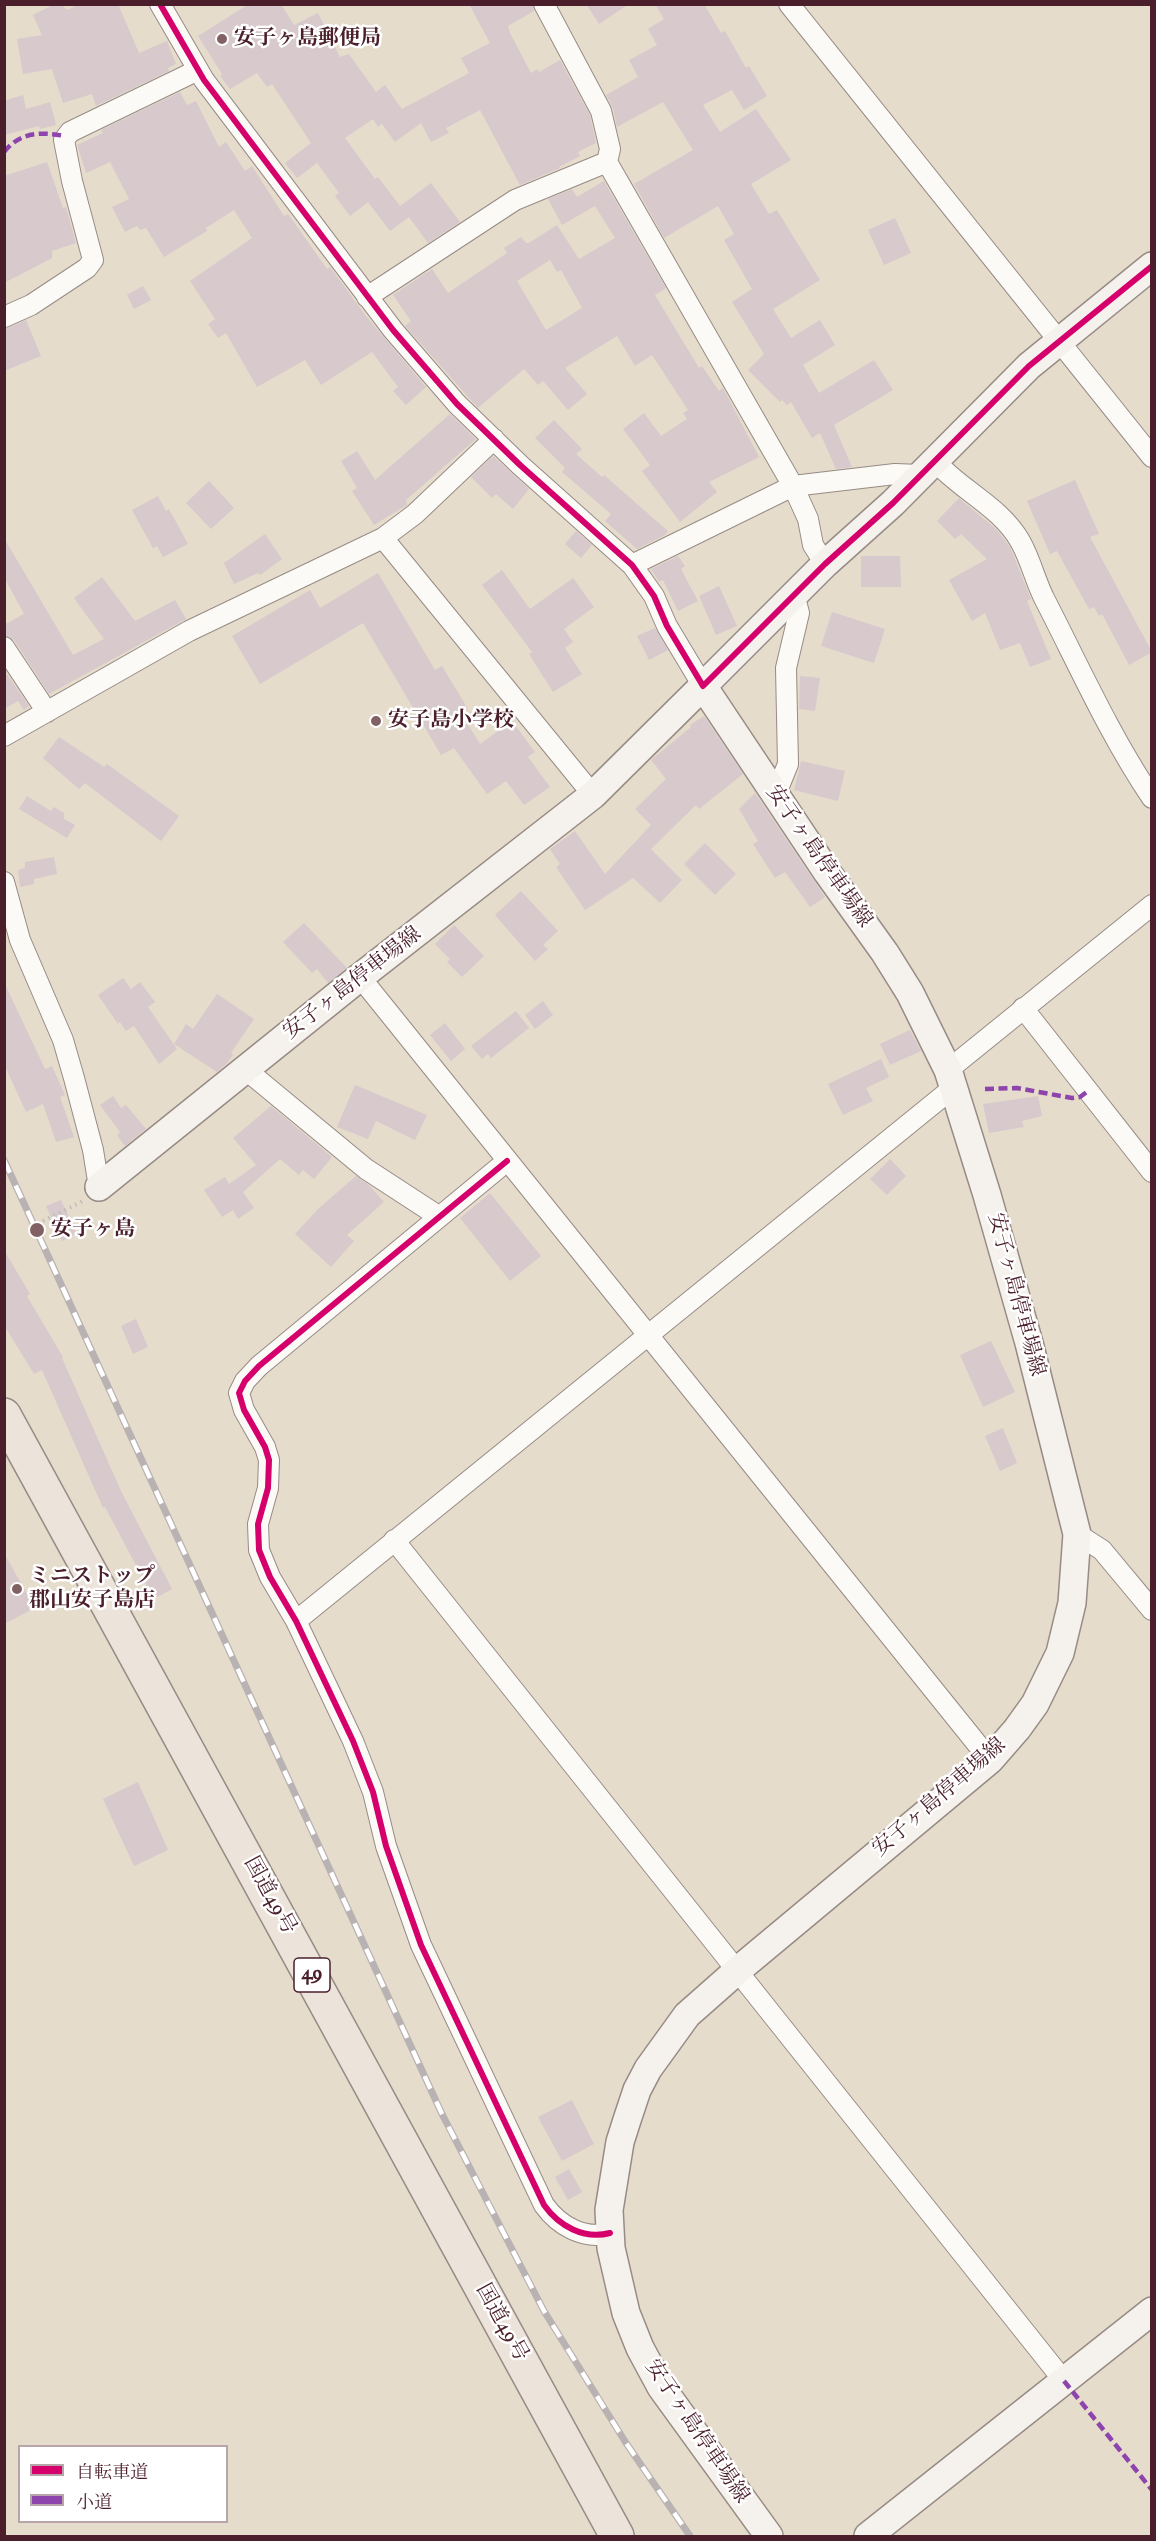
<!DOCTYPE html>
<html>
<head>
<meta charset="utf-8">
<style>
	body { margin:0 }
	#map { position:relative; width:1156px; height:2541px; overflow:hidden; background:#e6dccc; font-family:"IM FELL Double Pica","Noto Serif JP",serif }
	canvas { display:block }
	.frame { position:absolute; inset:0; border:6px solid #4a1f2b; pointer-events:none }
	.legend { position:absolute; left:18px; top:2445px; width:210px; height:78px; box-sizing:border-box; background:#fff; border:2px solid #b7a5aa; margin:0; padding:8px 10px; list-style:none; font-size:18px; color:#4a1f2b }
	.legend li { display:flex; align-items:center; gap:12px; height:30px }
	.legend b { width:30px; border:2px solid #b7a5aa }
</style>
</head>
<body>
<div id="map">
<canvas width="1156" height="2541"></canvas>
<div class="frame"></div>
<ul class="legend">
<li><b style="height:8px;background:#d6006c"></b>自転車道</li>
<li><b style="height:8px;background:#8e44ad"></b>小道</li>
</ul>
</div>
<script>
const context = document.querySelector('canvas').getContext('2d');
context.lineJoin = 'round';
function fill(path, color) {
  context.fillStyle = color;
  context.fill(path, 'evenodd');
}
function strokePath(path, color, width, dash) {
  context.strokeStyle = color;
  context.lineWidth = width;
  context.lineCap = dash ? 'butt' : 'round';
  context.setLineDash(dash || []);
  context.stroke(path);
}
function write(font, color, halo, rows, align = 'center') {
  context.font = font + ' "IM FELL Double Pica","Noto Serif JP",serif';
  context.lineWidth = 5;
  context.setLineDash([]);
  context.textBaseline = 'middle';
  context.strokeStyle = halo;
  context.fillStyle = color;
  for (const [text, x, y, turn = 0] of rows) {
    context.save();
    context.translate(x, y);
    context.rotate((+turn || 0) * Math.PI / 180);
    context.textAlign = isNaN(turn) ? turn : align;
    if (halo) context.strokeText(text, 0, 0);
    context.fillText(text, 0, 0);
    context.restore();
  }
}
fill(new Path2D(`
	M55 4H61L67 10 80 4H118L139 53 167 41 176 64 168 68 169 71 96 106 92 94 63 103 52 69 23 74 17 39 42 35 33 15Z
	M249 4H281L294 25 318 13 340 57 349 54 376 92 385 85 402 109 469 73 461 58 490 43 469 4H532L534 11 508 26 510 33 531 73 538 69 539 72 560 60 590 115 596 143 578 152 580 156 559 167 560 168 520 185 480 110 446 128 449 133 431 142 421 123 395 142 382 124 378 127 373 119 345 138 375 179 378 177 400 206 431 183 460 222 428 243 409 217 390 231 368 202 350 216 335 196 339 193 317 163 297 178 285 163 311 143 272 84 267 87 257 73 230 89 220 76 222 74 198 36Z
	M586 4H629L599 24Z
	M655 4H704L721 33 725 31 746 68 749 66 767 96 744 110 732 90 703 105 720 132 756 109 791 160 751 184 769 214 777 210 820 280 773 309 791 338 820 320 835 345 803 365 819 393 874 360 893 390 834 425 852 467 836 469 820 433 812 438 791 402 787 405 782 400 780 402 748 370 764 354 732 302 752 289 724 240 734 234 718 206 664 238 634 184 693 150 663 102 617 127 613 108 606 95 638 77 629 60 657 45 648 29 664 19Z
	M180 92 187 105 196 101 219 147 226 142 245 171 252 166 284 216 288 214 327 269 330 267 366 316 426 387 406 405 393 391 398 387 372 352 321 385 305 360 257 387 226 333 218 338 208 324 215 319 190 281 252 238 234 210 206 228 207 231 164 257 146 228 140 230 137 226 125 232 112 207 129 199 110 162 86 173 77 145 103 133 101 130Z
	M23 95 26 109 50 102 56 125 40 129 39 126 4 135V101Z
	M47 162 63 208 66 207 76 243 52 251V258L4 283V176Z
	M604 181 666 288 655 295 699 368 702 366 719 391 723 388 759 457 709 482 717 492 680 522 642 471 650 465 623 429 644 413 661 436 687 419 683 413 688 410 652 355 635 366 617 336 565 368 587 394 568 410 543 381 538 385 524 369 478 408 405 326 411 321 393 295 432 269 448 293 507 253 504 248 521 237 526 243H529L557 225 579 259 615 238 595 206 562 225 548 199 572 189 577 197ZM550 260 557 272 561 270 582 308 546 330 517 281Z
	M895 218 911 253 884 265 868 230Z
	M143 286 151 300 134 309 127 295Z
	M26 320 41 356 4 371V329Z
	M450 414 476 439 406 500 407 505 374 525 352 491 357 488 341 461 357 451 375 480Z
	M554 420 582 449 576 454 602 477 604 475 668 531 665 535 637 549 605 521 611 514 562 472 565 468 535 438Z
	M493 456 529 489 513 509 496 494 492 498 471 477Z
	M1075 480 1099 534 1090 537 1152 652 1129 665 1102 614 1099 616 1094 607 1089 609 1057 551 1050 554 1027 501Z
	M209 481 234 508 211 529 186 503Z
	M158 496 166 511 169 509 188 544 163 557 157 546 153 548 132 510Z
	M959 498 996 529 1010 547 1031 599 1027 601 1051 659 1030 667 1020 643 1000 650 985 613 972 621 949 580 987 559 961 534 955 539 937 521Z
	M576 531 592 545 581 558 565 544Z
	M265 534 282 559 260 575 258 573 234 584 224 563Z
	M4 538 73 655 104 639 74 598 102 577 135 621 175 600 186 619 49 694 14 640 4 635V625L24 614 4 577Z
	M678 556 685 566 681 569 698 601 678 611 663 580 659 582 651 569Z
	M861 556H900L901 587H861Z
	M502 570 530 609 573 578 594 607 564 629 573 642 565 648 582 674 553 692 529 654 532 652 482 585Z
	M378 573 435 670 442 666 468 709 461 713 480 744 512 721 535 752 528 757 550 787 524 805 506 781 487 794 454 748 441 755 363 623 260 684 232 636 310 590 320 608Z
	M719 586 737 626 716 635 699 596Z
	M832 612 885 629 874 663 821 646Z
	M655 628 668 650 649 660 637 636Z
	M4 670 29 706 24 710 18 701 4 709Z
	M800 676 820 678 815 711 799 709Z
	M704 716 743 774 699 809 696 805 651 849 682 880 660 903 633 878 585 910 556 867 560 864 550 849 575 831 605 874 651 825 635 809 666 779 651 760 691 727 690 725Z
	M59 737 104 767 107 764 179 816 161 841 85 783 79 789 43 758Z
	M801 761 845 771 838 801 794 790Z
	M755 793 825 897 810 907 785 872 775 878 753 844 758 841 739 809Z
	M27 796 51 811 54 807 64 813V819L75 825 67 838 19 809Z
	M705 843 736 874 715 895 684 864Z
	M54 857 57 874 34 879V884L20 887 18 870 25 868V862Z
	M521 891 558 931 543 945 548 949 535 961 495 915Z
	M304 923 347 968 328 983 317 969 312 973 283 942Z
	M454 925 484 956 462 977 447 962 450 959 435 944Z
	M123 978 131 989 140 982 155 1002 148 1007 177 1049 159 1064 134 1026 126 1031 120 1022 118 1024 98 995Z
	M4 982 45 1069 52 1066 65 1095 60 1097 74 1137 56 1142 43 1104 26 1112 4 1064Z
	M217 994 254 1019 231 1053 233 1055 227 1063 217 1072 174 1044 186 1024 193 1029Z
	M543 1001 553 1015 535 1029 525 1015Z
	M516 1011 529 1028 491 1058 488 1054 482 1059 471 1046Z
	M445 1023 465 1049 451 1061 430 1035Z
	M910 1030 921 1051 890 1065 880 1044Z
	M881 1059 889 1077 866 1088 873 1101 843 1115 828 1084Z
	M355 1085 427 1115 415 1140 376 1121 368 1139 337 1127Z
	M113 1096 121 1108 126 1105 146 1129 125 1146 117 1135 120 1132 100 1105Z
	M1038 1096 1042 1116 1022 1121 1024 1127 989 1133 983 1104Z
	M271 1106 332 1157 314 1179 303 1170 299 1175 280 1159 243 1192 254 1208 238 1219 233 1210 222 1217 204 1190 225 1177 229 1184 256 1165 233 1138Z
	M890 1159 906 1176 887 1195 870 1179Z
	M356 1176 369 1185 384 1202 347 1235 354 1241 331 1267 295 1234 318 1209Z
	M490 1193 541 1256 510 1281 460 1218Z
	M61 1200 77 1234 62 1241 46 1206Z
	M4 1250 30 1294 27 1296 63 1357 62 1358 121 1491 172 1589 154 1599 105 1507 103 1508 42 1370 34 1374 4 1325Z
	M136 1319 148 1347 133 1354 121 1326Z
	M991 1341 1015 1392 983 1407 960 1355Z
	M1003 1428 1017 1463 1000 1471 985 1436Z
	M4 1553 35 1608 4 1624Z
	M138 1782 168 1850 134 1866 103 1799Z
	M572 2100 594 2144 562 2161 538 2117Z
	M569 2169 582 2192 568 2200 555 2177Z`), '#d7c9cc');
const street = new Path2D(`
	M160 4 204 80 393 330 457 404 520 465 632 565 654 596 667 626 703 686
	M544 4 601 111 610 149 607 162 793 486 808 519 813 545 825 564
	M789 4 1152 457
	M367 297 515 200 607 162
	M4 317 31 305 87 268 93 260 72 181 64 140 70 132 198 70
	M934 460C960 490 1000 506 1020 541 1031 560 1035 581 1045 600 1079 666 1110 736 1152 798
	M383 538 593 795
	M632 565 793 486 895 474 920 475
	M4 647 47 712
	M4 736 189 631 383 538 415 514 494 439
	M775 796 788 764 786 668 799 613 794 594
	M4 882 20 940 63 1040 74 1078 93 1150 99 1187
	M360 977 990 1760
	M1023 1008 1152 1172
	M245 1069 366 1169 432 1212 438 1218
	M948 1070 1152 905
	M507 1161 259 1366 245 1381 239 1393 244 1410 265 1447 269 1460 268 1488 258 1524 259 1550 270 1577 296 1621 353 1741 373 1792 386 1846 421 1945 544 2205C559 2226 584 2240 610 2233
	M1077 1534 1102 1550 1152 1610
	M394 1540 1064 2381
	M296 1621 954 1087`);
const secondary = new Path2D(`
	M703 686 825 564 893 503 1029 366 1152 266
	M99 1187 360 977 593 795 703 686 827 872 885 953 910 993 948 1070 987 1195 1029 1343 1077 1534 1072 1603 1060 1653 1035 1704 1017 1729 990 1760 738 1970 687 2015 648 2069 637 2090 627 2120 620 2142 609 2210 611 2248 626 2313 640 2348 661 2387 769 2536
	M868 2536 1152 2311`);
const highway = new Path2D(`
	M4 1415 617 2536`);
strokePath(street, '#978b85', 22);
strokePath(secondary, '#978b85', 30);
strokePath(highway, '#978b85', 36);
strokePath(new Path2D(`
	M43 1221 83 1201`), '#c2bcba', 4, [1.5, 4.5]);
strokePath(street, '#fbfaf7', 20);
strokePath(secondary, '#f5f1ec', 27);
strokePath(highway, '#ece4db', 33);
const rail = new Path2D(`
	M4 1160 442 2114 544 2311 626 2443 690 2536`);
strokePath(rail, '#b9b2b2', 7);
strokePath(rail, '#fff', 4.5, [14]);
strokePath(new Path2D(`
	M4 152C21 131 41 132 65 136
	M985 1089 1017 1088 1072 1098 1080 1097 1088 1091
	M1064 2381 1152 2490`), '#8e44ad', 4.5, [9, 4.5]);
strokePath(new Path2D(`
	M160 4 204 80 393 330 457 404 520 465 632 565 654 596 667 626 703 686 825 564 893 503 1029 366 1152 266
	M507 1161 259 1366 245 1381 239 1393 244 1410 265 1447 269 1460 268 1488 258 1524 259 1550 270 1577 296 1621 353 1741 373 1792 386 1846 421 1945 544 2205C559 2226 584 2240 610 2233`), '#d6006c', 6);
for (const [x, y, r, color] of [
	[222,39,6,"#816163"],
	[376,721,6,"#816163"],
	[37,1230,8,"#816163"],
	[17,1589,6,"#816163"]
]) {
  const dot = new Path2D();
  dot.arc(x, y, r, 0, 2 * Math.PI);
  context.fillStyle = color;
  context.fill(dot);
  strokePath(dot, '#fff', 2);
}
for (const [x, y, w] of [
	[312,1975,36]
]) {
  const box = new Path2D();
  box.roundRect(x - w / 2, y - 17, w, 34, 4.5);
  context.fillStyle = '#fff';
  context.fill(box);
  strokePath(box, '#4a1f2b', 1.5);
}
write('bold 20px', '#4a1f2b', null, [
	["49",312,1975]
]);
write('bold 21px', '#4a1f2b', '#fff', [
	["安子ヶ島郵便局",234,39],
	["安子島小学校",388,721],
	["安子ヶ島",51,1230],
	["ミニストップ",29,1577],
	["郡山安子島店",29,1601]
], 'left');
write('21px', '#4a1f2b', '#fff', [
	["安子ヶ島停車場線",818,857,55],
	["安子ヶ島停車場線",353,984,-38],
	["安子ヶ島停車場線",1015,1295,75],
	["安子ヶ島停車場線",940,1798,-41],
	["国道49号",269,1896,61],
	["国道49号",501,2323,61],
	["安子ヶ島停車場線",696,2432,56]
]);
</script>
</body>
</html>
